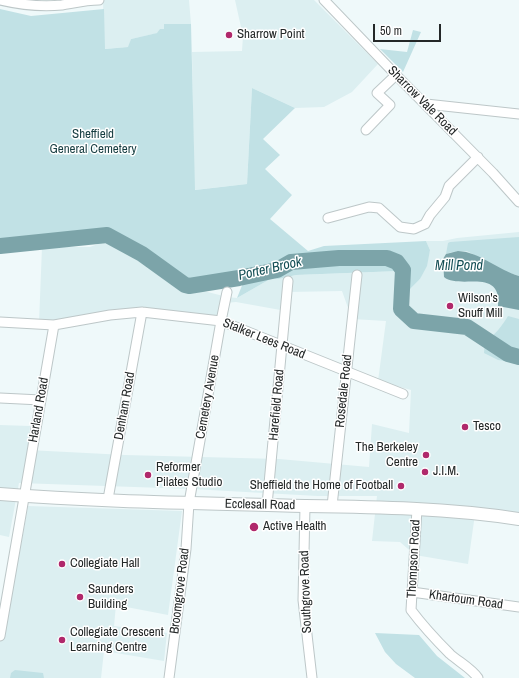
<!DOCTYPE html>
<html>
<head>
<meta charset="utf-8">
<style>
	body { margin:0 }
	#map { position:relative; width:519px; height:678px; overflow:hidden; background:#eff9fa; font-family:"Archivo Narrow",sans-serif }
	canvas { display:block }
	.scale { position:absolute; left:373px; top:24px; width:68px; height:18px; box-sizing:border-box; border:2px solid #242828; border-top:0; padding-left:5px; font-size:12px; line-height:14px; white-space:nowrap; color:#242828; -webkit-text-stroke:3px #fff; paint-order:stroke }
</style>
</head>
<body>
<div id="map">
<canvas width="519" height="678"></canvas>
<div class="scale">50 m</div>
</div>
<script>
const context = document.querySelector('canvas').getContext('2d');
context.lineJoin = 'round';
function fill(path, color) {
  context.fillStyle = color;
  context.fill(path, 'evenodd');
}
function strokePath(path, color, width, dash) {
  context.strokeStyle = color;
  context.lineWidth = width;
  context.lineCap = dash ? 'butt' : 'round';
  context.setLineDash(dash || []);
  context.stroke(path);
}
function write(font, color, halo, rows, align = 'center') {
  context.font = font + ' "Archivo Narrow",sans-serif';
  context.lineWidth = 3;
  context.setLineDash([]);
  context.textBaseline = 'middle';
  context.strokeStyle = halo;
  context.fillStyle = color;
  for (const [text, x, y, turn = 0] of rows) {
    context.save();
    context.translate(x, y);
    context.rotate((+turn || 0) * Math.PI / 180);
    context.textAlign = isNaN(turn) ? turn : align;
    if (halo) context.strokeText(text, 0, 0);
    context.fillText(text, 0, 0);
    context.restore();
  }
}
fill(new Path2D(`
	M103 0H189L191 24H164V29L158 33 131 39 129 47 104 49Z
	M235 0H314L378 64 352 92 324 107 295 108 252 88 247 184 194 190 192 52 242 51 243 36Z
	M519 232V521L475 514 468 564 415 555 400 542 372 541 377 496H318L192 489 19 483 9 537 0 535V425L30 426 28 450 125 455 279 459 369 467 372 424 409 433 411 390 378 381 386 321 352 319 342 291 288 292 286 311 236 302 225 303 221 321 142 312 39 323 42 247H90L106 241 134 252 181 285 227 297 237 298 272 278 278 279 296 275 399 271V306L411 288 420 279 430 250 426 241H443L457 238Z
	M28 506 182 511 168 615 116 605 114 626 167 633 164 661 104 651 101 678H0V637L22 540Z`), '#dceff1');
fill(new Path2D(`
	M0 9 31 16 104 9 105 49 128 47 131 39 157 33 160 29H164V24H191L195 190 247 184 252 88 295 108 263 139 280 155 265 169 292 195 270 219 308 251 324 246 426 241 430 250 427 266 420 279 411 288 398 307 399 271 296 275 278 279 272 278 237 298 243 283 204 289 185 283 143 254 107 235 0 243Z
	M413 30 421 32 403 72 380 49 407 52Z
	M519 237V276L506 272 467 251 452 252 446 254 448 243 450 242Z
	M508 316 519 319V363L498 360 484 353 485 342C495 335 502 326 508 316Z
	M375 633 419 635 437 656 465 678H415L396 664 385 652Z
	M15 670 43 673 44 678H10L11 673Z`), '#c1e1e5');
fill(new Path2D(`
	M458 251C480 252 498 270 519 276V310L498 306C502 267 459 290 444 277L443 259 446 254Z
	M405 310 415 318 435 320 436 326 409 323 398 312Z`), '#7ca4a9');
strokePath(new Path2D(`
	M0 246 107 235 142 254 185 285 189 286 239 278 277 270 291 262 339 258H387L397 262 403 270 401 309 414 321 467 327 508 354 519 357`), '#7ca4a9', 16);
const minor = new Path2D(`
	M0 0C21 5 41 7 62 5 74 3 87 0 99 0
	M324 0 396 75 493 173 519 202
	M426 104 519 114
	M366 130 390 105 377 93 396 75
	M328 218 369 207 379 208 400 227 414 229 425 224 430 215 445 197 449 186 478 157
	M0 322 54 325 110 315 142 312 221 321 403 394
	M0 398 41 400
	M108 499 142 312
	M267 505 288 281
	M305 506 303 600 312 678
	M332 506 357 275
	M417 509 411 610C423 626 436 640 450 654 459 662 471 668 478 678
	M412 592 519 607
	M0 636 54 325
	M169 678 186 549 189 503 221 321 227 292`);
const major = new Path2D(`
	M0 494C101 502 203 503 305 506 377 507 448 508 519 519`);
strokePath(minor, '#bdc7c8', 11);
strokePath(major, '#bdc7c8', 14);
strokePath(minor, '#fff', 9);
strokePath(major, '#fff', 12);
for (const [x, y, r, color] of [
	[229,35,4,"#b0286b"],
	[450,306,4,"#b0286b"],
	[465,427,4,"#b0286b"],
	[426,455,4,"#b0286b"],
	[425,472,4,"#b0286b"],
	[148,475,4,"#b0286b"],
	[401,486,4,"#b0286b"],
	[254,527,5,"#b0286b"],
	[62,564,4,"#b0286b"],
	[80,597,4,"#b0286b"],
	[62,640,4,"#b0286b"]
]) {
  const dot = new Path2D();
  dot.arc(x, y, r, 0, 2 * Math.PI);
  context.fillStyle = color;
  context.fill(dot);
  strokePath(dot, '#fff', 1.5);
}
write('13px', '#242828', '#fff', [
	["Sharrow Point",237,35],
	["Wilson's",458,299],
	["Snuff Mill",458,314],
	["Tesco",473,427],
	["The Berkeley",418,448,"right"],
	["Centre",418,463,"right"],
	["Reformer",156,468],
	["Pilates Studio",156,483],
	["J.I.M.",433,472],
	["Sheffield the Home of Football",393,486,"right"],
	["Active Health",263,527],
	["Collegiate Hall",70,564],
	["Saunders",88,590],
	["Building",88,605],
	["Collegiate Crescent",70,633],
	["Learning Centre",70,648]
], 'left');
write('13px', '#242828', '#fff', [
	["Sharrow Vale Road",422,101,45],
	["Stalker Lees Road",264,339,22],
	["Rosedale Road",344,391,-84],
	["Cemetery Avenue",208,397,-80],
	["Harefield Road",277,405,-85],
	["Denham Road",125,406,-80],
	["Harland Road",39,410,-80],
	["Ecclesall Road",260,505,1],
	["Thompson Road",414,559,-87],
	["Broomgrove Road",180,591,-83],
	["Southgrove Road",306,592,-92],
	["Khartoum Road",466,600,8]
]);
write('13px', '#163d41', '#fff', [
	["Sheffield",93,135],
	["General Cemetery",93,150]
]);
write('italic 14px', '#124d54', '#fff', [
	["Mill Pond",459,266],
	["Porter Brook",270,269,-13]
]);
</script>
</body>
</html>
